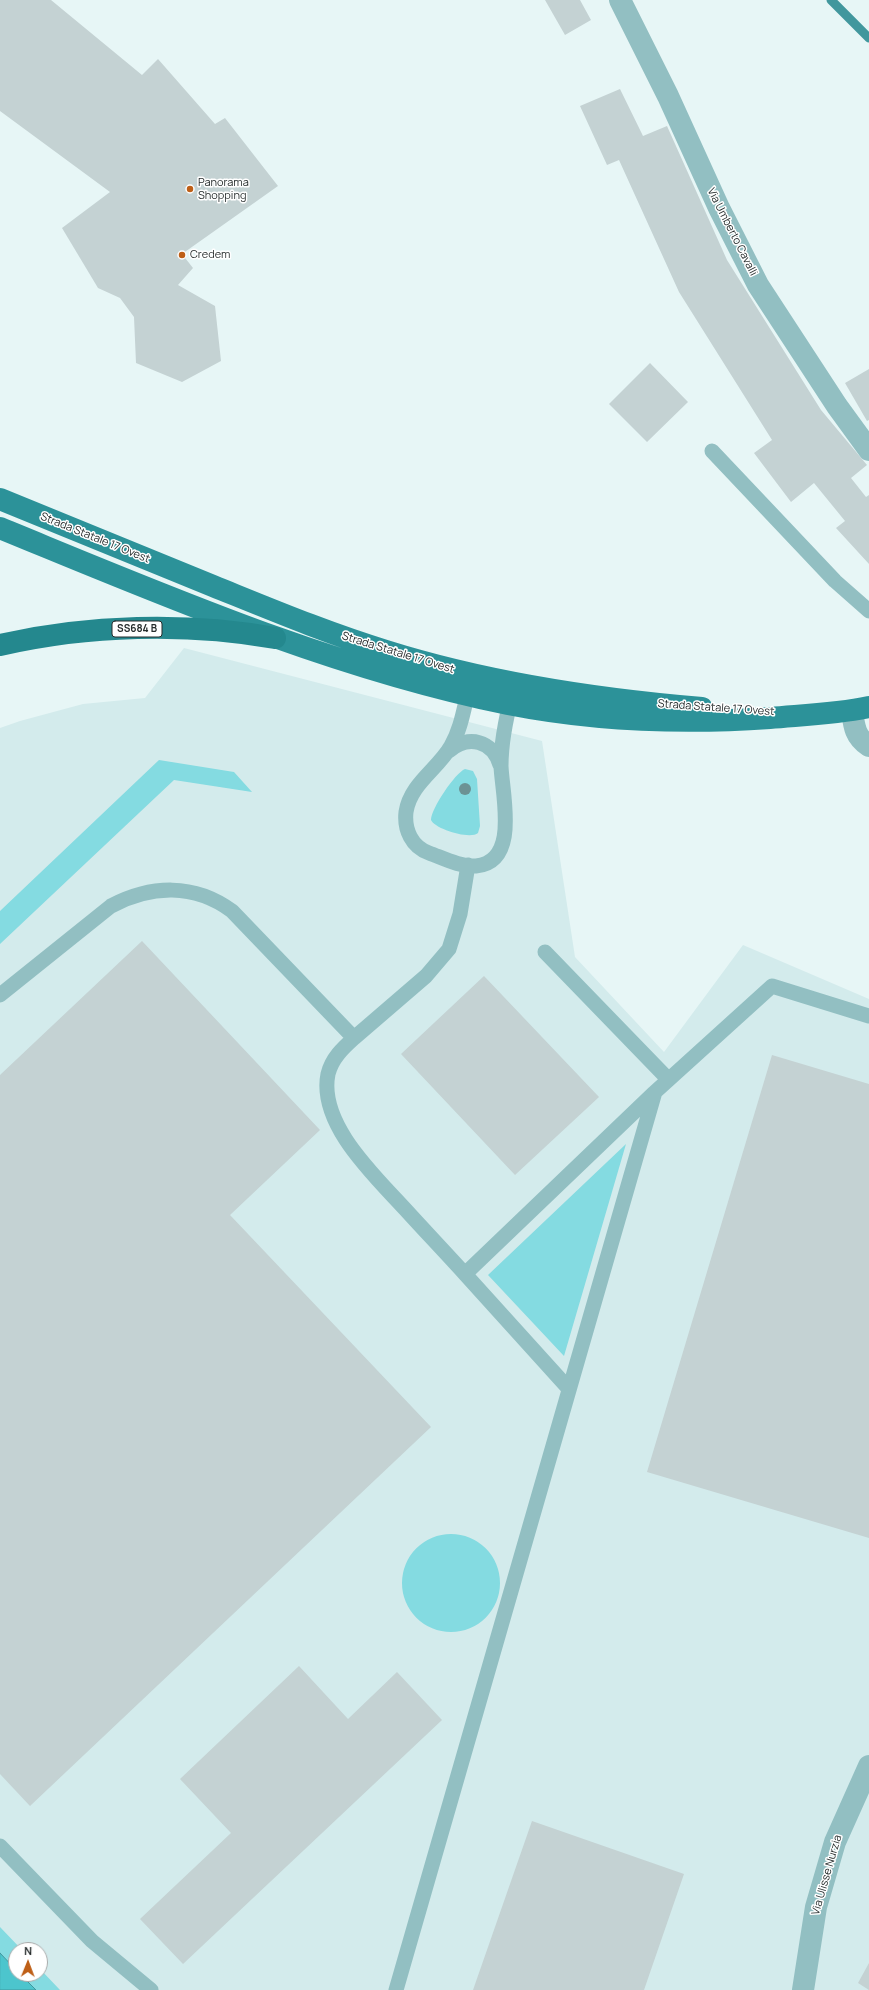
<!DOCTYPE html>
<html>
<head>
<meta charset="utf-8">
<style>
	body { margin:0 }
	#map { position:relative; width:869px; height:1990px; overflow:hidden; background:#e7f6f6; font-family:Manrope,sans-serif }
	canvas { display:block }
	.north { position:absolute; left:8px; top:1942px; width:40px; height:40px; box-sizing:border-box; background:#fff; border:1px solid #a9abab; border-radius:50%; rotate:1deg; font-size:11px; font-weight:700; line-height:16px; text-align:center; color:#272d2d }
	.north::after { content:''; display:block; margin:auto; width:14px; height:18px; background:#be5f17; clip-path:polygon(50% 0,100% 100%,50% 72%,0 100%) }
</style>
</head>
<body>
<div id="map">
<canvas width="869" height="1990"></canvas>
<div class="north">N</div>
</div>
<script>
const context = document.querySelector('canvas').getContext('2d');
context.lineJoin = 'round';
function fill(path, color) {
  context.fillStyle = color;
  context.fill(path, 'evenodd');
}
function strokePath(path, color, width, dash) {
  context.strokeStyle = color;
  context.lineWidth = width;
  context.lineCap = dash ? 'butt' : 'round';
  context.setLineDash(dash || []);
  context.stroke(path);
}
function write(font, color, halo, rows, align = 'center') {
  context.font = font + ' Manrope,sans-serif';
  context.lineWidth = 3;
  context.setLineDash([]);
  context.textBaseline = 'middle';
  context.strokeStyle = halo;
  context.fillStyle = color;
  for (const [text, x, y, turn = 0] of rows) {
    context.save();
    context.translate(x, y);
    context.rotate((+turn || 0) * Math.PI / 180);
    context.textAlign = isNaN(turn) ? turn : align;
    if (halo) context.strokeText(text, 0, 0);
    context.fillText(text, 0, 0);
    context.restore();
  }
}
fill(new Path2D(`
	M184 648 542 741 575 957 664 1052 743 945 869 999V1990H0V728L20 721 83 704 145 698ZM16 1950H40V1974H16Z`), '#d3ebec');
fill(new Path2D(`
	M159 760 234 772 252 792 174 780 0 944V911Z
	M465 769 473 771 477 779 480 826 478 833C470 840 435 829 431 820 431 809 455 773 465 769Z
	M626 1144 564 1356 488 1275Z
	M402 1583a49 49 0 1 1 98 0a49 49 0 1 1-98 0Z
	M0 1927 22 1950H16V1970L0 1953Z
	M40 1969 60 1990H36L20 1974H40Z`), '#84dbe1');
const water = new Path2D(`
	M0 1953 16 1970V1974H20L36 1990H0Z`);
fill(water, '#4cc5cd');
strokePath(water, '#41979d', 1);
strokePath(new Path2D(`
	M831 0 869 38`), '#41979d', 9);
fill(new Path2D(`
	M0 0H51L142 75 158 59 215 124 225 118 278 186 182 254 193 268 178 285 215 306 221 361 182 382 136 363 134 317 120 298 98 288 62 228 110 192 0 111Z
	M545 0H580L591 20 565 35Z
	M620 89 643 136 667 126 727 260 821 410 867 465 851 478 866 497 869 495V564L836 528 845 521 814 483 791 502 754 453 772 440 679 292 619 160 607 165 580 106Z
	M650 363 688 402 647 442 609 404Z
	M869 369V420L867 421 845 383Z
	M142 941 320 1130 230 1215 431 1427 30 1806 0 1774V1075Z
	M484 976 599 1097 515 1175 401 1054Z
	M772 1055 869 1084V1538L647 1472Z
	M299 1666 348 1719 397 1672 442 1720 183 1964 140 1919 231 1833 180 1779Z
	M532 1821 684 1874 644 1990H473Z
	M869 1963V1990L858 1983Z`), '#c4d2d3');
strokePath(new Path2D(`
	M712 451 835 581 869 611
	M470 685C464 706 462 727 451 746 438 769 410 784 406 812 404 830 412 847 429 853 443 858 460 867 476 866 520 862 502 794 501 766 501 742 506 718 512 695
	M449 751C468 734 493 741 500 765
	M545 952 668 1079
	M0 995 111 906C151 885 194 883 232 911L354 1038 426 976 449 949 460 914 468 865
	M354 1038C343 1048 332 1058 328 1074 318 1124 375 1176 405 1209 425 1231 445 1252 465 1274
	M569 1389 465 1274 654 1093
	M0 1846 92 1941 151 1990
	M396 1990 655 1092 772 986 869 1016`), '#92bfc2', 15);
strokePath(new Path2D(`
	M620 0 668 96 719 208 758 285 837 406 869 450
	M852 711C854 726 855 737 869 746
	M803 1990 816 1907 835 1842 869 1766`), '#92bfc2', 22);
strokePath(new Path2D(`
	M0 499C71 528 142 557 213 586 270 609 327 633 386 651 488 683 595 699 702 708
	M0 528C166 596 332 668 508 704 594 721 683 724 770 718 803 715 836 714 869 707`), '#2c9299', 22);
strokePath(new Path2D(`
	M0 645C87 625 187 622 275 638`), '#24888e', 22);
context.fillStyle = '#6c9294';
for (const [x, y] of [
	[465,789]
]) {
  context.beginPath();
  context.arc(x, y, 6, 0, 2 * Math.PI);
  context.fill();
}
for (const [x, y, r, color] of [
	[190,189,4,"#be5f17"],
	[182,255,4,"#be5f17"]
]) {
  const dot = new Path2D();
  dot.arc(x, y, r, 0, 2 * Math.PI);
  context.fillStyle = color;
  context.fill(dot);
  strokePath(dot, '#fff', 1.5);
}
for (const [x, y, w] of [
	[137,629,50]
]) {
  const box = new Path2D();
  box.roundRect(x - w / 2, y - 8, w, 16, 3);
  context.fillStyle = '#fff';
  context.fill(box);
  strokePath(box, '#272d2d', 1);
}
write('bold 10px', '#272d2d', null, [
	["SS684 B",137,629]
]);
write('11px', '#272d2d', '#fff', [
	["Panorama",198,183],
	["Shopping",198,196],
	["Credem",190,255]
], 'left');
write('11px', '#272d2d', '#fff', [
	["Via Umberto Cavalli",732,232,63],
	["Strada Statale 17 Ovest",95,538,22],
	["Strada Statale 17 Ovest",398,653,17],
	["Strada Statale 17 Ovest",716,708,4],
	["Via Ulisse Nurzia",827,1875,-74]
]);
</script>
</body>
</html>
